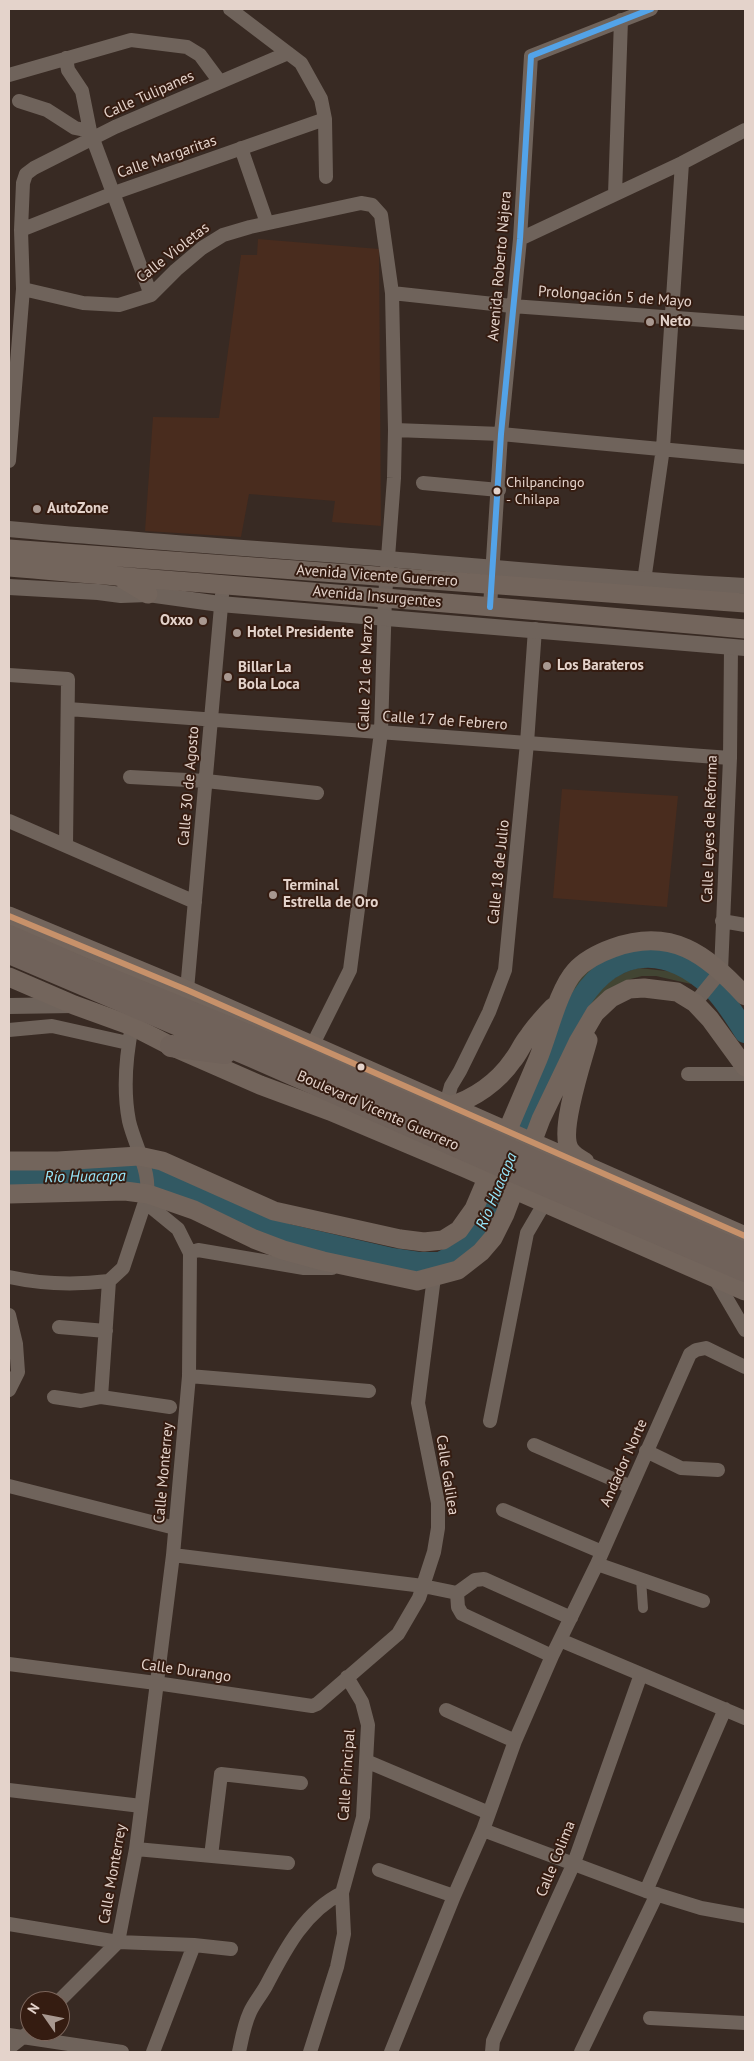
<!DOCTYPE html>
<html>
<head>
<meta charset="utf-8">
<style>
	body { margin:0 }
	#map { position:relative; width:754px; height:2061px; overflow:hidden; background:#382a23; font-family:"PT Sans",sans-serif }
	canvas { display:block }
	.frame { position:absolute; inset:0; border:10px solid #e4d3cb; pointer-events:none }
	.north { position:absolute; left:20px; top:1991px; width:50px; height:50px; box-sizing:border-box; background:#351c11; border:1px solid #7b655b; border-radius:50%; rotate:303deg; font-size:14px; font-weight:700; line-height:20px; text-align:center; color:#e4d3cb }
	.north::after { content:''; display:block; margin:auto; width:18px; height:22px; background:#a89890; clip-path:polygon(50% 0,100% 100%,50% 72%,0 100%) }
</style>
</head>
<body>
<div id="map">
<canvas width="754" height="2061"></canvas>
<div class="frame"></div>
<div class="north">N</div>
</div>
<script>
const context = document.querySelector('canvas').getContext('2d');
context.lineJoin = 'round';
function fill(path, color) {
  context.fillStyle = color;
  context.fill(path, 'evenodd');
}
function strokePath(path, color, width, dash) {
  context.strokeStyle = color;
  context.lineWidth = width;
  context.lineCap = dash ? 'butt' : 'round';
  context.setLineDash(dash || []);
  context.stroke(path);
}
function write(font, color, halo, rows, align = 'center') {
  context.font = font + ' "PT Sans",sans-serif';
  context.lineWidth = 4;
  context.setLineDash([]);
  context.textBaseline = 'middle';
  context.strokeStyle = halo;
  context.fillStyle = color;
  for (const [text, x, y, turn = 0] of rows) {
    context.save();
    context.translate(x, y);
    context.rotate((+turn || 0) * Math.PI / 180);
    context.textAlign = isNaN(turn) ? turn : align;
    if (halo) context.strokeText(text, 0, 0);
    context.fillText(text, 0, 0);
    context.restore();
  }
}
fill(new Path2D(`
	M258 239 379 249 381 526 332 522 335 501 249 494 241 537 145 531 153 417 219 418 241 255H257Z
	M562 789 678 796 667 907 553 898Z`), '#492c1e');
fill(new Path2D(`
	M652 940 683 948 708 961 705 966C687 957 667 947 646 947 603 949 575 997 554 1029 568 977 597 945 652 940Z
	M639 968 675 972 695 979 691 984 656 976H642L627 980 569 1043C580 1010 602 976 639 968Z`), '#424533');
strokePath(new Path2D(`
	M9 1178 125 1175 158 1178 256 1223 288 1235 392 1259 419 1263H440L459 1253 477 1237 528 1122 575 1009C608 950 660 939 711 986 724 998 735 1016 745 1032`), '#325963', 22);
strokePath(new Path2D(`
	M641 1579 643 1608`), '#6f635b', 10);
strokePath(new Path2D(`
	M230 9 301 63 321 99 325 119 326 177
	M66 58 68 70 82 91 90 131 151 295
	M9 75 131 40 187 47 200 55 220 82
	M19 101 47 110 75 128 90 131
	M241 148 267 223
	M615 194 621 20
	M21 230 114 193 325 119
	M520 239 682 163 745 130
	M23 289 83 303 119 305 151 295 176 270 202 248 223 235 250 227 361 203 372 205 381 215 392 293 395 430 394 478 385 597 381 732 350 970 312 1046
	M392 293 512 306 745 323
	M395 430 501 434 745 457
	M9 461 23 289 21 230 23 183 26 174 34 168 115 127 288 53
	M423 483 499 490
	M644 581 663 448 682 163
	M490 607 501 434 520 239 531 56 651 9
	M9 675 68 679 66 845
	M68 709 730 758
	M130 777 206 781 317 793
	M9 821 195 902
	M722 921 745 925
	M187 990 222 595
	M695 1003 721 971 730 758 731 647
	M9 1030 52 1026 128 1043
	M688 1074H745
	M449 1106 448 1097 451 1086 460 1071 489 1012 505 970 527 743 535 629
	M190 1253 198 1250 304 1268H332
	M9 1277C41 1284 76 1285 109 1281
	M714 1277 745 1330
	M109 1281 123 1268 145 1202
	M9 1315 16 1344 18 1372 9 1390
	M59 1327 106 1331
	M189 1376 369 1391
	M54 1397 81 1401 101 1397 170 1407
	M101 1397 109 1281
	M490 1421 527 1233 544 1204
	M534 1445 631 1487
	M646 1451 681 1468 718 1470
	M9 1486 175 1528
	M503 1510 602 1552
	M173 1555 423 1586 457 1593
	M597 1564 703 1601
	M457 1593 475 1580 484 1579 571 1618
	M457 1593 458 1607 462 1614 552 1656
	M560 1640 745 1718
	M9 1664 156 1683 312 1706 317 1704 398 1634 419 1598 434 1552 438 1528V1503L418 1403 434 1277
	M446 1710 515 1741
	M366 1761 489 1813
	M9 1790 141 1806
	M483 1830 646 1891 701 1908 745 1916
	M136 1849 288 1863
	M211 1856 221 1774 301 1783
	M379 1870 454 1896
	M646 1891 725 1709
	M9 1924 118 1942 194 1945 231 1949
	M118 1942 136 1849 173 1555 189 1376 190 1253 178 1229 145 1202C154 1176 135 1147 129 1121 123 1090 126 1056 132 1026
	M59 2001 118 1942
	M650 2018 745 2023
	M9 2035 122 2052
	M9 2048 28 2033
	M153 2052 194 1945
	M239 2052C242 2038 244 2025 250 2012 254 2003 261 1995 266 1986 285 1950 304 1912 342 1893
	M310 2052 337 1967 344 1934 342 1893 363 1817 368 1725 362 1702 347 1677
	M391 2052 454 1896 483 1830 515 1741 552 1656 597 1564 690 1354 696 1350 706 1348 745 1367
	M492 2052 493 2041 574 1863 641 1674
	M581 2052 657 1894`), '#6f635b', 14);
strokePath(new Path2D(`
	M9 529C135 541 262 549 388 559 507 569 626 580 745 586
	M9 587 98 592 121 595 148 594 220 604 745 648
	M9 1006 74 1005`), '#6f635b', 16);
strokePath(new Path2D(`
	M9 549 745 603
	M9 567C254 588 500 606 745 629
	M123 579 148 594
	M9 916 187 990 745 1236
	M9 977 74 1005 132 1026 171 1046 260 1085 330 1111 465 1168 745 1291
	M449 1106C474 1099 498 1082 513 1060 519 1053 522 1044 528 1037 535 1026 544 1017 553 1007
	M9 1161H58L139 1156 162 1161 274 1211 400 1239 424 1242 443 1240 459 1230 474 1209C495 1159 517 1109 538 1059 548 1035 558 990 575 971 585 960 599 953 613 948 671 927 707 954 745 996
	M585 1162C580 1159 573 1155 570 1150 558 1132 582 1063 588 1040
	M9 1194 125 1191 148 1194 194 1210 254 1239 283 1250 323 1261 417 1281 458 1270 481 1252 493 1238 505 1214 541 1119 578 1042 595 1013 611 998 629 989 644 988 677 992 695 1003 710 1019 745 1067`), '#73655c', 19);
strokePath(new Path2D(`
	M9 936 85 969 279 1048 745 1254
	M9 953 253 1057 542 1184 745 1271
	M171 1046 225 1053`), '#70625a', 22);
strokePath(new Path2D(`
	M490 607 501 434 520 239 531 56 651 9`), '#53a3e8', 6);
strokePath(new Path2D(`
	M9 916 187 990 745 1236`), '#c7916a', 6);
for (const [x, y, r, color] of [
	[650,322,5,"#a89890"],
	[497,491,4.5,"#e4d3cb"],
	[37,509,5,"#a89890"],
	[203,621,5,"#a89890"],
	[237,633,5,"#a89890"],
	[547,666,5,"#a89890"],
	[228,677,5,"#a89890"],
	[273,895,5,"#a89890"],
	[361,1067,4.5,"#e4d3cb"]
]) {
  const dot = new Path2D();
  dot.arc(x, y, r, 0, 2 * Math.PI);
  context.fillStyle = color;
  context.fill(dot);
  strokePath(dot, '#351c11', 2);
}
write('14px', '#e4d3cb', '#351c11', [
	["Chilpancingo",506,483],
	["- Chilapa",506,500]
], 'left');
write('15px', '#e4d3cb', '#351c11', [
	["Calle Tulipanes",149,95,-24],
	["Calle Margaritas",167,157,-19],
	["Calle Violetas",173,253,-38],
	["Avenida Roberto Nájera",500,266,-85],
	["Prolongación 5 de Mayo",615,297,4],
	["Avenida Vicente Guerrero",377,576,4],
	["Avenida Insurgentes",377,597,5],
	["Calle 21 de Marzo",366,673,-88],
	["Calle 17 de Febrero",445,721,4],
	["Calle 30 de Agosto",189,786,-85],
	["Calle Leyes de Reforma",710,829,-88],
	["Calle 18 de Julio",499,872,-84],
	["Boulevard Vicente Guerrero",378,1111,24],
	["Andador Norte",624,1463,-66],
	["Calle Monterrey",164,1473,-85],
	["Calle Galilea",447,1475,81],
	["Calle Durango",186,1671,8],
	["Calle Principal",347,1775,-86],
	["Calle Colima",556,1859,-68],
	["Calle Monterrey",113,1874,-80]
]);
write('bold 15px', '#e4d3cb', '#351c11', [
	["Neto",660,322],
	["AutoZone",47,509],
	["Oxxo",193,621,"right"],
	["Hotel Presidente",247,633],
	["Los Barateros",557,666],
	["Billar La",238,668],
	["Bola Loca",238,685],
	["Terminal",283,886],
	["Estrella de Oro",283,903]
], 'left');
write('italic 16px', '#96e6fa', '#351c11', [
	["Río Huacapa",85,1177,-1],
	["Río Huacapa",497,1191,-67]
]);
</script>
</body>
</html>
